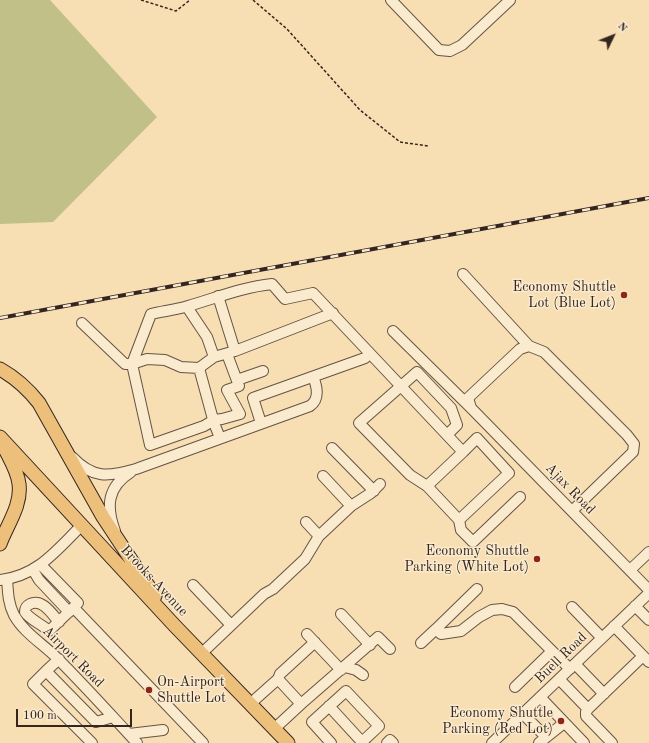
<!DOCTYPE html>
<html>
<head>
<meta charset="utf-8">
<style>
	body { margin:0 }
	#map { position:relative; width:649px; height:743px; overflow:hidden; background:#f7deb3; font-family:"Old Standard TT",serif }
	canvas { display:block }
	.north { position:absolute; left:593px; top:16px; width:40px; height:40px; -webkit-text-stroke:3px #faeace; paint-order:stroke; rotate:47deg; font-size:11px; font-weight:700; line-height:16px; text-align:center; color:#342520 }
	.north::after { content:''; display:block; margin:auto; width:14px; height:18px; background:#342520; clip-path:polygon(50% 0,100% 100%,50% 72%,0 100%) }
	.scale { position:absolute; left:16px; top:709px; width:116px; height:18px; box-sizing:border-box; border:2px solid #342520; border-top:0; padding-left:5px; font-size:12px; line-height:14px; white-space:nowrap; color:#342520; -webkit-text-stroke:3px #faeace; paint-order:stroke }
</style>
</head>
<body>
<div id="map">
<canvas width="649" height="743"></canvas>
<div class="north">N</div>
<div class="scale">100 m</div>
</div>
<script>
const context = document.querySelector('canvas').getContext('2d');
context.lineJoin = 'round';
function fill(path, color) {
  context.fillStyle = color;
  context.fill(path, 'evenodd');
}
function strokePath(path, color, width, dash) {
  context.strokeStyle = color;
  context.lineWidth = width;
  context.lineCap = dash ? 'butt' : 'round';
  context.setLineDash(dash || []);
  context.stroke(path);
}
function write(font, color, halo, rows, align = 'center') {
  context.font = font + ' "Old Standard TT",serif';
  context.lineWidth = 3;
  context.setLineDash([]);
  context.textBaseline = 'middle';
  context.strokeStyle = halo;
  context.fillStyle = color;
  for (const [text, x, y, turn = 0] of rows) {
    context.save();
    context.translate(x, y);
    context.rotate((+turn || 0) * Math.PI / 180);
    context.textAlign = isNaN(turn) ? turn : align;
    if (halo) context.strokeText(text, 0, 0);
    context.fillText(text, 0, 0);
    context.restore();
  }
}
fill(new Path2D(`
	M0 0H50L157 117 53 222 0 224Z`), '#c2c089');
const minor = new Path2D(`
	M391 0 439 50 450 51 462 45 510 0
	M463 274 529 346
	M218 296 235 351
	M187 307 207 337 214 357
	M82 323 125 364H132L147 359 165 360 181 367 199 368 214 357 235 351 333 313
	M393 331 471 408 649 590
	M227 354 239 386 227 390 240 414 222 419 214 420 204 426 150 445 132 364 151 314C163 311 176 310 188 306 216 298 243 287 272 284L285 299 313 293 463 452 477 438 509 473 459 520 427 486 463 452
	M199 368 214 423 220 438
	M237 380 263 371
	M471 408 468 398 520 349 529 346 544 352 627 435 634 444 633 452 572 511
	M261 423 253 398 365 358
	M332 448 374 491
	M72 457C93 479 108 477 136 469L310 406C320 399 317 386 313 377
	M323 476 351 506
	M427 486 410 475 359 423 417 372 451 408 457 425 447 435
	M459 520 461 530 473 542 520 497
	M306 522 319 536
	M115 531C106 507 107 487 131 472
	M41 565 78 603 49 631C42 624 30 620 25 612 25 608 26 606 30 604 42 598 52 614 59 622
	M33 570 39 580 69 612
	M630 570 649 552
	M7 579C8 592 8 603 14 615 24 633 43 644 57 658 85 686 111 715 137 743
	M0 580C37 576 56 551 81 526
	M193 585 231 625
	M635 606 649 620
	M572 607 602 638
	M74 608 203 743
	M341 614 370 645
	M614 626 649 662
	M436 629 477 589
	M307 634 341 670
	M421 643 436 629 441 634 461 631 479 617 492 610 502 609 513 612 570 669
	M201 654 264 594 273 589 305 559 319 536 351 506 371 493 380 484
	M59 659 46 671 96 722 113 717
	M575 664 604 694
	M345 667 356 670 363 675
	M46 671 33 684 92 743
	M278 679 280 674 315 642
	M559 679 588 709 643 656
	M515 687 552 651
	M540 697 584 743
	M250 704 278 679 301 704 274 729
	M301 704 378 637 390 649
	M329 706 362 742
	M588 709 586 712V716L612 743
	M523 714 546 737
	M129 734 163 730
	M331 743 312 722 346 691 379 726 361 743
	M387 743 390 740 393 743
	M492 743 649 593
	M539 743 564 723`);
const major = new Path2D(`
	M0 369C16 378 28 389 39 403L103 517 155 596
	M0 437 175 626 288 743
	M0 544C7 525 22 505 19 484 18 472 10 459 5 449`);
strokePath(minor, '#655345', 12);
strokePath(major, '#342520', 15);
strokePath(new Path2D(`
	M141 0 176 11 190 0
	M253 0 287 29 360 110 400 142 428 146`), '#342520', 1.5, [3, 2]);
strokePath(minor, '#faeace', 10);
strokePath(major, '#ecbf7a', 13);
const rail = new Path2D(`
	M0 318 649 198`);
strokePath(rail, '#342520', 4);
strokePath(rail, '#faeace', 2.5, [8]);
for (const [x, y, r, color] of [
	[624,295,4,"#8f2418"],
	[537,559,4,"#8f2418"],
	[149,690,4,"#8f2418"],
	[561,721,4,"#8f2418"]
]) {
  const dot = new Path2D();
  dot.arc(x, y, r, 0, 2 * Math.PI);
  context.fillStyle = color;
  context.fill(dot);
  strokePath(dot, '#faeace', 1.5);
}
write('14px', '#342520', '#faeace', [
	["Economy Shuttle",616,287],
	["Lot (Blue Lot)",616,303],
	["Economy Shuttle",529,551],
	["Parking (White Lot)",529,567],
	["On-Airport",157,682,"left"],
	["Shuttle Lot",157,698,"left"],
	["Economy Shuttle",553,713],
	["Parking (Red Lot)",553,729]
], 'right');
write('14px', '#342520', '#faeace', [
	["Ajax Road",570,489,46],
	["Brooks Avenue",154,581,47],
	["Airport Road",73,657,45],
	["Buell Road",561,658,-44]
]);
</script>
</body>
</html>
